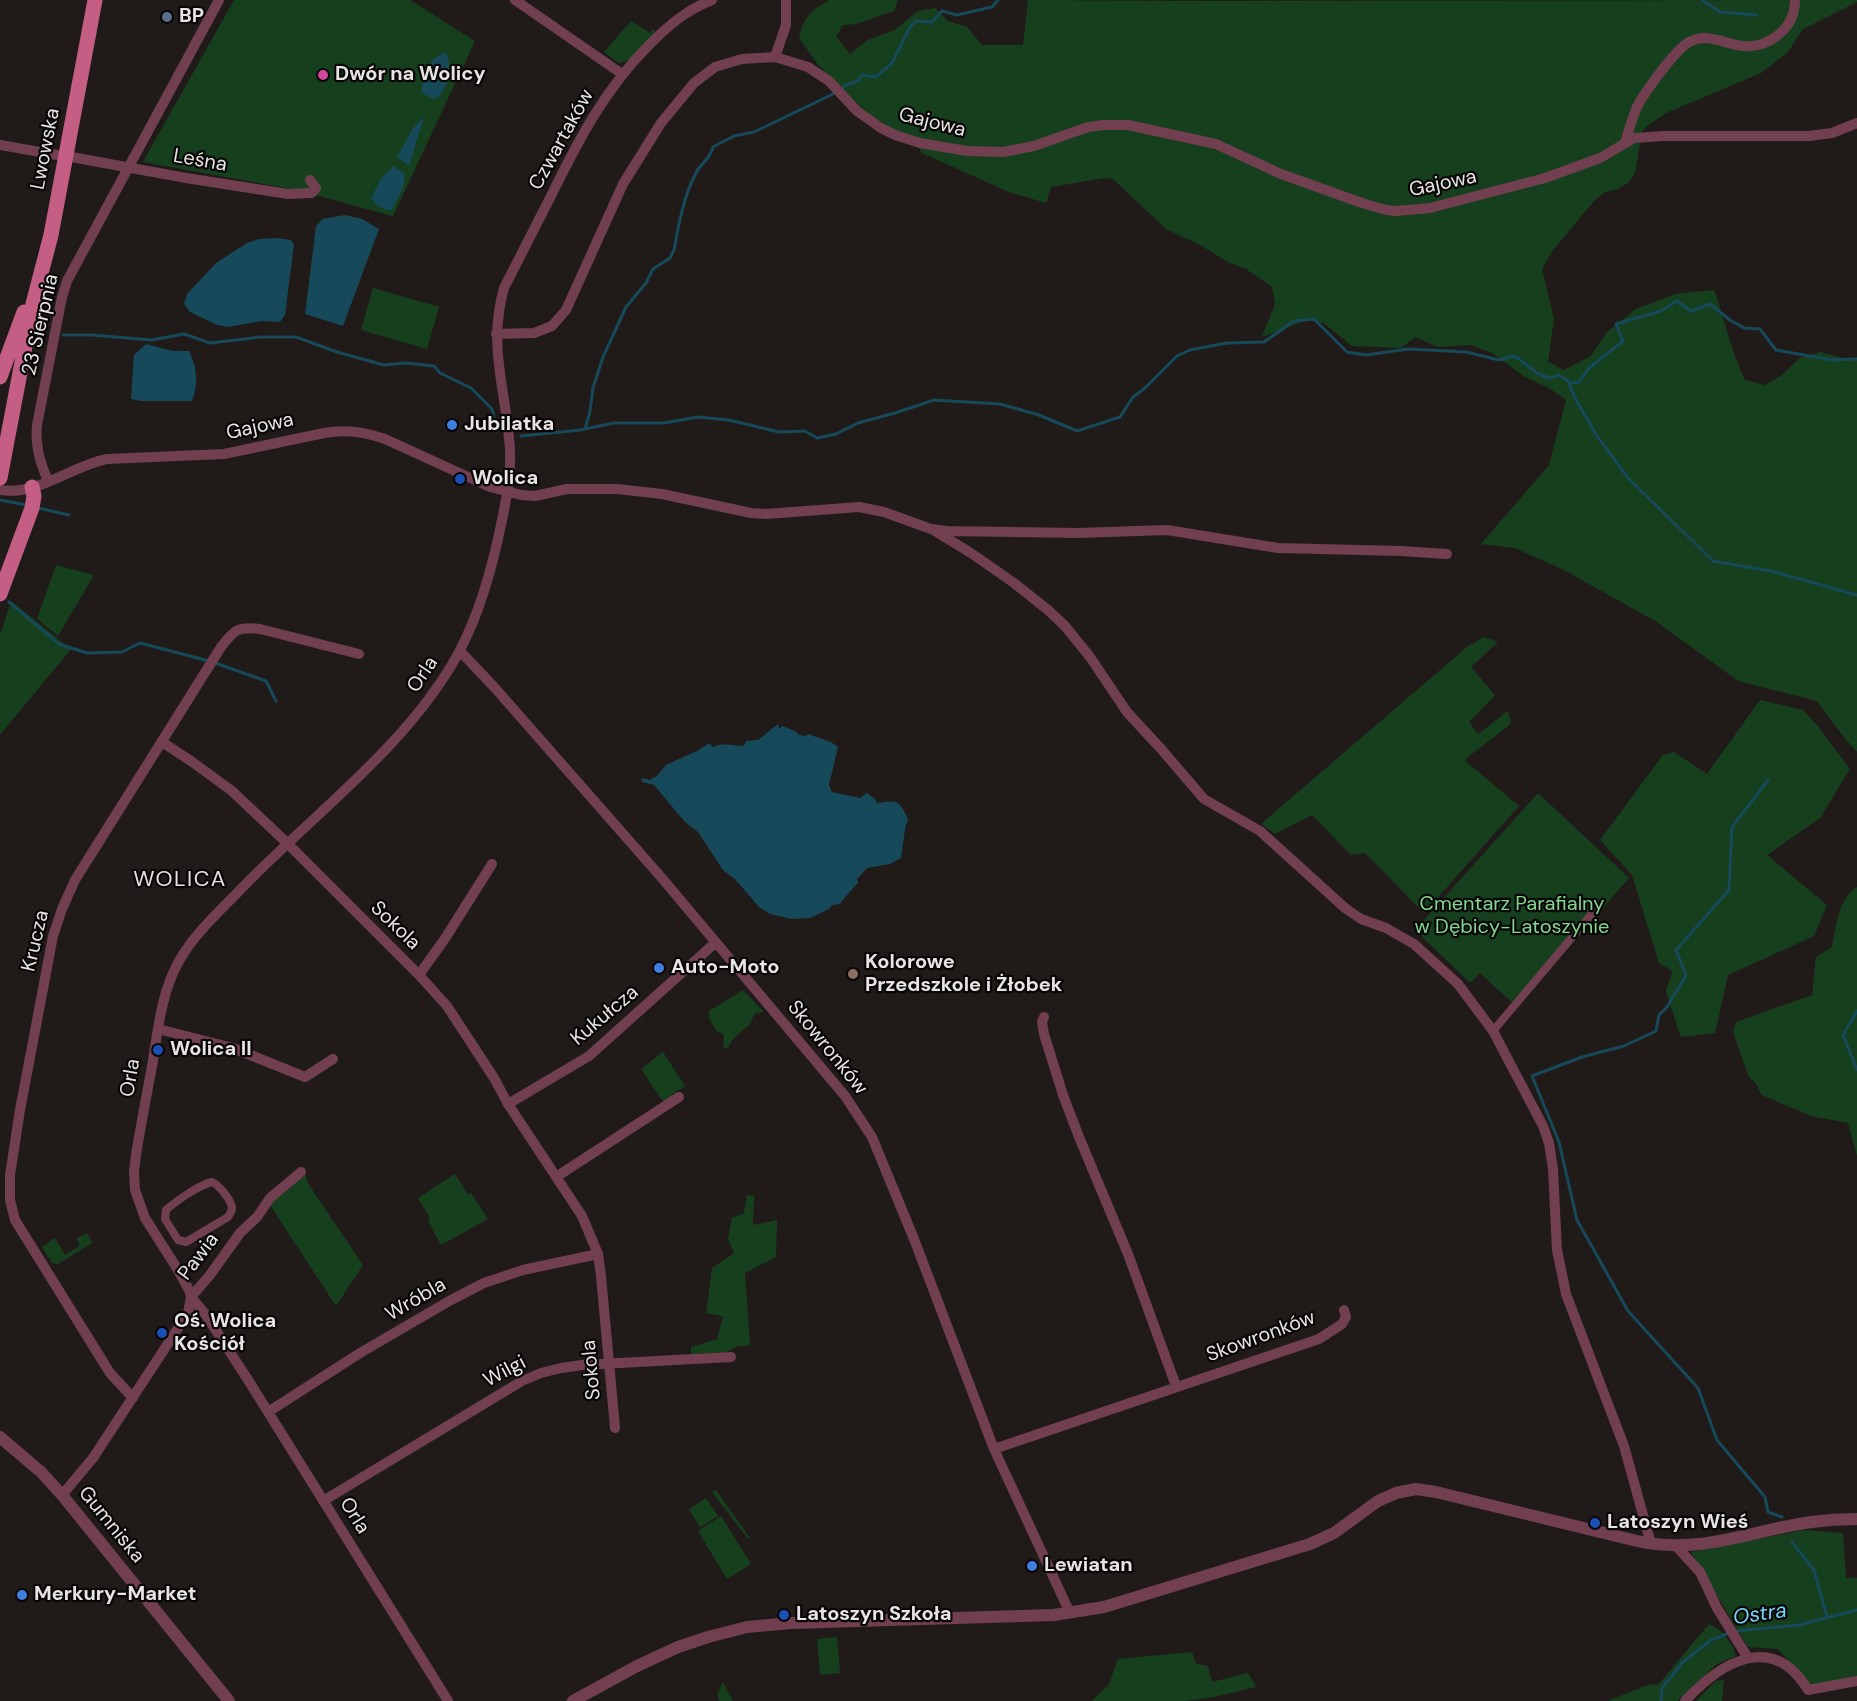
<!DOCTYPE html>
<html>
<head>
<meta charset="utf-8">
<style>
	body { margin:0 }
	canvas { display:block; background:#201b19 }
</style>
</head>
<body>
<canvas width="1857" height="1701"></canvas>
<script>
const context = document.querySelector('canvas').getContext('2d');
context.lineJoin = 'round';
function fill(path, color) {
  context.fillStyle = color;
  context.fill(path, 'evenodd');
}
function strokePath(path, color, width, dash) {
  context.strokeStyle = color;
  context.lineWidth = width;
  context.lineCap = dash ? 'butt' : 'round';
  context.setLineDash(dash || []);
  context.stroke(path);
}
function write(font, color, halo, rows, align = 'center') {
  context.font = font + ' "DM Sans",sans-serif';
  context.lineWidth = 4.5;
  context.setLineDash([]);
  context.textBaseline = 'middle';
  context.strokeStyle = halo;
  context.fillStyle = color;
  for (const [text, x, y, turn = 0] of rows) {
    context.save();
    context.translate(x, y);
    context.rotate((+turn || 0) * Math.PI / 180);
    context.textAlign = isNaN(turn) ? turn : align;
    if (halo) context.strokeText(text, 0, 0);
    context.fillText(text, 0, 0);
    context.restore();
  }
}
fill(new Path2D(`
	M234 0H410L475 41 393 216 297 190 143 162Z
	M830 0H898L894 11 856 24 843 25 836 36 850 54 868 40 895 30 918 11 935 8 948 21 967 27 982 45H1023L1028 0 1185 1 1857 0V2L1803 29 1788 52 1761 73 1666 113 1651 123 1642 131 1635 173 1629 182 1618 189 1605 192 1595 200 1553 250 1542 269 1554 319 1548 362 1564 370 1591 356 1608 331 1636 309 1675 294 1714 290C1725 320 1731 351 1745 380L1765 385 1782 375 1800 358 1820 352 1847 359 1857 357V752L1843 736 1817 701 1738 681 1657 622 1564 570 1515 548 1481 544 1549 465 1566 400 1549 388 1525 377 1492 353 1471 345 1438 347 1415 337 1401 348 1352 346 1325 324 1309 319 1262 337 1275 304 1272 287 1246 269 1228 262 1202 246 1166 229 1113 179 1104 178 1051 187 1046 203 1009 192 922 153 912 137 895 132 863 109 819 66 799 38C803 18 812 9 830 0Z
	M631 21 650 33 653 29 655 32 629 62 627 61 619 63 604 52Z
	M373 288 439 307 427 349 361 330Z
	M56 565 94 575 58 636 37 619Z
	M11 601 71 649 0 735V635Z
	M1484 637 1498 642 1471 667 1495 695 1469 722 1478 734 1508 711 1511 724 1464 760 1519 806 1424 913 1365 853 1351 855 1312 815 1275 834 1261 824 1467 647Z
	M1760 700 1803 710 1817 725 1850 769 1820 818 1767 855 1827 905 1814 936 1728 975 1715 1033 1681 1037 1666 992 1672 971 1659 963 1632 875 1600 840 1663 755 1674 752 1707 774Z
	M1538 793 1629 878 1517 1007 1480 973 1470 983 1415 930Z
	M1857 887V1156L1848 1123 1811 1116 1762 1095 1754 1081 1749 1077 1733 1032 1736 1022 1812 995 1816 957 1832 947C1836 928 1838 898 1857 887Z
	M743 990 764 1012 755 1013 749 1025 732 1040 728 1048 725 1049 723 1045 724 1036 722 1033 716 1031 709 1018V1011Z
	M663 1052 685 1086 671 1095 670 1098 664 1103 641 1069Z
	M455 1174 468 1195 471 1193 488 1219 441 1245 428 1221 430 1218 418 1198Z
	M306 1175 307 1182 363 1265 336 1306 270 1205V1203L300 1177Z
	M747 1195 754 1196 753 1225 777 1220 776 1257 745 1273 750 1345 735 1347 727 1352 691 1354V1347L717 1339 723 1316 706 1313 712 1268 734 1253 728 1239 732 1218 744 1213Z
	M87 1233 92 1243 58 1264 52 1263 42 1247 55 1238 65 1255 80 1246 77 1238Z
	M716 1490 750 1538 748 1539 712 1492Z
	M706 1498 718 1516 700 1527 689 1509Z
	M721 1516 751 1564 727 1579 698 1531Z
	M1804 1530 1843 1533 1846 1578H1857V1676L1811 1685 1778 1649 1748 1647 1691 1552Z
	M1709 1624C1723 1631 1732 1642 1736 1656L1717 1664 1677 1701H1608L1650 1684 1658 1685Z
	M837 1637 840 1673 820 1675 817 1639Z
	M1192 1652 1196 1664 1208 1666 1212 1682 1248 1673 1256 1687 1214 1697 1185 1701H1092L1109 1684 1118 1659Z
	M1724 1680 1722 1701H1696L1716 1681Z
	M723 1682 733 1701H720L717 1695Z`), '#16401d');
fill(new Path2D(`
	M446 52C452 70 450 82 439 97L433 99 422 93C422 73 426 60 446 52Z
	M424 117 410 163 408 165 398 158V156L413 128Z
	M393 166 405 174 403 188 392 210C384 211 375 205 371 198L381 179Z
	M345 215 362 219 379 229 343 326 305 314 316 226 323 219Z
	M277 238 291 240 294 244 285 315 280 322 262 321 228 327 217 325 190 312 184 304 187 294 216 263 247 243 259 239Z
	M146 344 173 351H189C197 369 199 382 192 401H141L131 399 134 355Z
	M778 724 779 729 782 726 795 731 799 735 805 736 809 734C819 739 831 740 838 747L829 785 832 792 860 798 867 793 875 799 877 803C898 800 899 800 908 819L905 829 901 858 890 864 867 868 857 879 858 883C852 890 845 896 840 904L832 905 829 909 810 918 791 919 770 914 759 907 735 879 723 870 698 832 685 822 654 785 642 782 641 778 651 780 652 778 656 777 666 765 699 750 709 743 713 747C723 742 733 746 744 746L746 741 758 740Z`), '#16495a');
strokePath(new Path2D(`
	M1702 0 1720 12 1757 15
	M63 335H92L151 340 184 334 210 343 261 337H296L337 352 384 365 406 363 434 366 440 373 471 388 492 409 497 431
	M1569 384 1575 398 1597 436 1628 478 1713 561 1771 571 1857 595
	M585 429 590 411 593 388 603 357 626 307 646 283 653 269 670 258 674 250C679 224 683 198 695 175 700 163 709 162 713 147L734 136 754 132 831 95 846 85 858 81 862 75 876 77 892 63 910 27 916 21 932 22 942 11 957 15 992 7 998 0
	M521 436 580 430 614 423H664L698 417 729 420 779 432 805 431 817 438 836 434 858 423 895 413 934 400 1000 404 1039 415 1077 431 1120 417 1133 397 1145 388 1177 356 1190 350 1227 343 1264 342 1294 321 1314 319 1347 352 1366 355 1408 349 1466 352 1499 360 1515 356 1537 373 1549 378 1559 375 1571 383 1579 382 1589 368 1623 341 1616 324 1661 311 1677 301 1691 311 1710 304 1730 320 1744 328 1760 329 1776 350 1832 360 1857 359
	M0 500 26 505
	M38 508 69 515
	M9 602 59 644 87 653 122 652 140 643 209 661
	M215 663 266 681 276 701
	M1768 780 1732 827 1729 890 1676 950 1686 975 1667 1007 1659 1015 1656 1031 1624 1046 1582 1057 1532 1076 1559 1142 1577 1220 1628 1311 1698 1388 1717 1440 1765 1497 1768 1512 1782 1517
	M1857 1011 1843 1035 1857 1070
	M1792 1542 1814 1570 1827 1617
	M1735 1631 1799 1625 1857 1610
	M1661 1701 1662 1688 1683 1662 1711 1640 1729 1633`), '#16495a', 3);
strokePath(new Path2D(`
	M1493 1031 1595 910
	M212 1182C220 1186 230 1199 232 1207 232 1212 230 1214 228 1217L186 1242 178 1240 165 1219 166 1210C176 1201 199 1185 212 1182Z`), '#713f50', 8);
strokePath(new Path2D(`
	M515 0 622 74
	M775 57 786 25V0
	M1625 142C1629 131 1632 118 1637 107 1644 93 1676 49 1689 42 1710 32 1723 44 1743 46 1770 48 1795 28 1795 0
	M0 145 57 155
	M66 156 186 178 288 194 312 193 316 188 310 180
	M496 334 534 333 552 326 566 310 623 184 661 123 694 83 715 67 742 59 775 57 808 67 829 81 857 111 881 128 895 135 920 143 967 151 1003 152 1034 146 1088 127 1104 125H1128L1216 144 1281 174 1362 203 1386 210 1396 211 1430 208 1545 178 1600 158 1634 138 1663 136H1809L1832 133 1857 123
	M48 481C40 462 35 446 37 425L62 297 67 281 219 0
	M0 490C38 496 71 466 107 459L224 454 324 433C346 429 364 432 385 439L490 487 521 495 535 496 567 489H617L662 494 751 513 766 514 859 507 884 512 931 529 947 531 1078 533 1167 530 1278 548 1401 551 1447 554
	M935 531 971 553 1014 583 1048 610 1065 626 1090 657 1127 712 1162 750 1204 799 1260 831 1345 908 1361 919 1386 928 1414 944 1458 984 1493 1031 1543 1126 1549 1143 1553 1169 1557 1250 1566 1294 1624 1446 1651 1544
	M460 651 495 688 661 877 845 1096 872 1137 914 1239 994 1449 1070 1613
	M162 742 191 761 232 791 287 843 419 975 447 1006 494 1078 508 1104 582 1216 598 1254 601 1276 615 1428
	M419 975 446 937 492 864
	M1044 1017 1042 1022 1044 1034 1063 1095 1079 1137 1128 1254 1176 1386
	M158 1029 233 1048 305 1077 333 1059
	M508 1104 589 1056 715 943
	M556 1177 679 1097
	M133 1398 110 1373 15 1220 10 1200V1175L20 1110 53 936 62 909 75 880 221 647C234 630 238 626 260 629L359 654
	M268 1412 360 1353 451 1300 484 1283 523 1270 598 1254
	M994 1449 1319 1339 1342 1324 1346 1317 1344 1310
	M62 1495 93 1458 188 1313 191 1297 210 1275 240 1233 257 1217 270 1198 301 1172
	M323 1501 522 1381 541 1373 561 1368 582 1365 731 1357
	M1676 1546 1700 1572 1717 1608 1748 1658
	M448 1701 250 1383 206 1315 191 1297 189 1290 178 1270 145 1218 135 1190 134 1171 136 1155C141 1124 147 1093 153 1061 158 1028 162 991 179 961 195 933 219 912 241 889 313 814 409 745 459 652 481 611 493 565 502 520 507 497 511 474 510 451 507 392 487 348 504 288 520 257 536 225 552 194 579 139 605 89 649 45 668 26 686 10 712 0
	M1685 1701C1721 1662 1773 1631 1808 1690L1857 1681`), '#713f50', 10);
strokePath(new Path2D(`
	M0 1437 41 1472 62 1495 229 1701
	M573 1701 637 1666 678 1647 708 1637 747 1627 791 1623 1054 1615 1104 1607 1310 1544 1334 1533 1378 1501 1396 1493 1416 1489 1436 1492 1637 1541C1701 1555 1749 1531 1811 1522 1826 1520 1842 1519 1857 1519`), '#713f50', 12);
strokePath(new Path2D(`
	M0 377 24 312
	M0 478 33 304 51 235 95 0
	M0 594 32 508 34 496 32 487`), '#c45e84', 15);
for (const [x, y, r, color] of [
	[167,17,6,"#5c6f8a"],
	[323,75,6,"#d1479c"],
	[452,425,6,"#3f7fe0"],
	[460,479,6,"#1a4fb4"],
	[659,968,6,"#3f7fe0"],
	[853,974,6,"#8d6e63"],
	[158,1050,6,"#1a4fb4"],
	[162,1333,6,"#1a4fb4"],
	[1595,1523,6,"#1a4fb4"],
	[1032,1566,6,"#3f7fe0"],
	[22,1595,6,"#3f7fe0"],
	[784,1615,6,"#1a4fb4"]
]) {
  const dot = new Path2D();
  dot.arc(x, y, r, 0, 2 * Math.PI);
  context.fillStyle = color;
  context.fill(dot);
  strokePath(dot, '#080606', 2);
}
write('bold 20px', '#e7e4e3', '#080606', [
	["BP",179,17],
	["Dwór na Wolicy",335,75],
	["Jubilatka",464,425],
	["Wolica",472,479],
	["Kolorowe",865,963],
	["Przedszkole i Żłobek",865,986],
	["Auto-Moto",671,968],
	["Wolica II",170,1050],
	["Oś. Wolica",174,1322],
	["Kościół",174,1345],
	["Latoszyn Wieś",1607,1523],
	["Lewiatan",1044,1566],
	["Merkury-Market",34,1595],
	["Latoszyn Szkoła",796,1615]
], 'left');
write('20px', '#e7e4e3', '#080606', [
	["Gajowa",932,123,14],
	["Czwartaków",562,140,-61],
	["Lwowska",46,149,-79],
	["Leśna",200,161,10],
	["Gajowa",1443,184,-12],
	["23 Sierpnia",41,325,-77],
	["Gajowa",260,427,-12],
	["Orla",423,675,-56],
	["Sokola",395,926,44],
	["Krucza",36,941,-77],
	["Kukułcza",605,1016,-40],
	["Skowronków",827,1048,51],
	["Orla",131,1078,-80],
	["Pawia",199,1257,-53],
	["Wróbla",416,1300,-30],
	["Skowronków",1261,1337,-20],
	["Sokola",592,1370,-95],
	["Wilgi",505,1372,-28],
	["Orla",354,1516,58],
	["Gumniska",111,1525,51]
]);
write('20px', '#83d68e', '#080606', [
	["Cmentarz Parafialny",1512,905],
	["w Dębicy-Latoszynie",1512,928]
]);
write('italic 21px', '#74d5f9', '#080606', [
	["Ostra",1760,1615,-8]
]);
context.letterSpacing = '1.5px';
write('22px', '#e8e2df', '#080606', [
	["WOLICA",180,880]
]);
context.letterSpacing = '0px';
</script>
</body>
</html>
